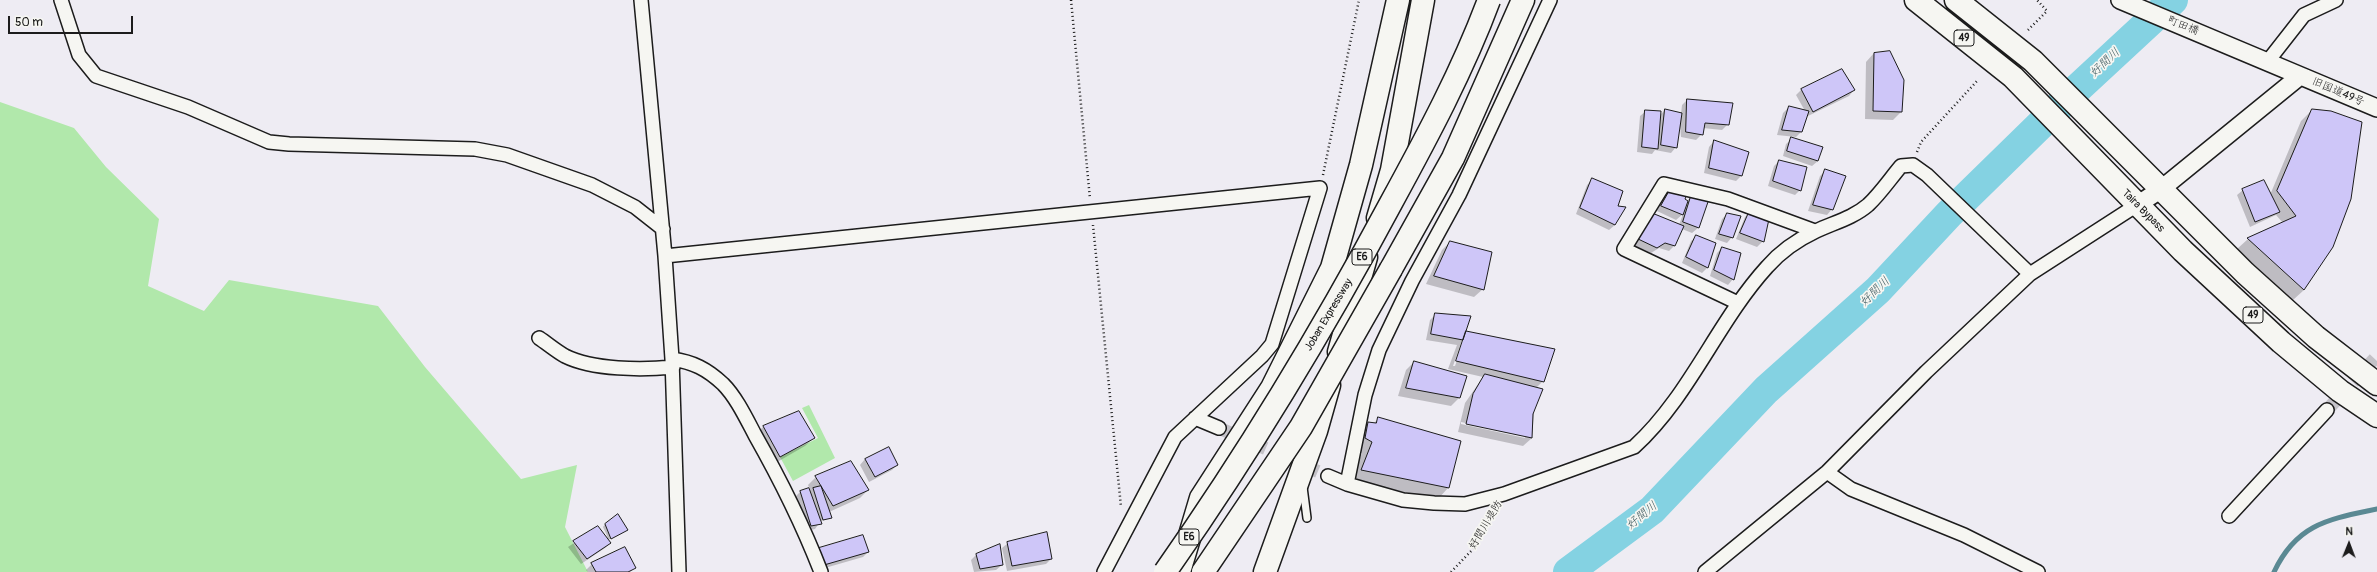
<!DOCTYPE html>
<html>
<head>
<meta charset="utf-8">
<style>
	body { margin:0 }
	#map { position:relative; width:2377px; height:572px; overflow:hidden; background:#eeecf3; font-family:Pangolin,sans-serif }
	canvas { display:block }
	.north { position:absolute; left:2329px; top:524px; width:40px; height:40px; -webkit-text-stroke:3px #f6f6f2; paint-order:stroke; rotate:1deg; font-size:11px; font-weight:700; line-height:16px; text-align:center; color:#1c1c1c }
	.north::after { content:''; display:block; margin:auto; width:14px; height:18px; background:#1c1c1c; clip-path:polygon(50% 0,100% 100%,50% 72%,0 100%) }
	.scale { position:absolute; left:8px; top:16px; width:125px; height:18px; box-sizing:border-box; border:2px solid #1c1c1c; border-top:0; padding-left:5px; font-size:12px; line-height:14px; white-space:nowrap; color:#1c1c1c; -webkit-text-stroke:3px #f6f6f2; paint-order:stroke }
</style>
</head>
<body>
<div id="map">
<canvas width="2377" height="572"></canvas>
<div class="north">N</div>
<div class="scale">50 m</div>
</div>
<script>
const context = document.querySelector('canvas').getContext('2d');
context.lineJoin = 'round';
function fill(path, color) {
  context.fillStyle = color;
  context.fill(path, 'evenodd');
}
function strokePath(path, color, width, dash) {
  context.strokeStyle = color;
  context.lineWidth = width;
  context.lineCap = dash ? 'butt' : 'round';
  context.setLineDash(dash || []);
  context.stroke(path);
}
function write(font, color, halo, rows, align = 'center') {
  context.font = font + ' Pangolin,"Klee One",sans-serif';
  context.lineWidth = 3.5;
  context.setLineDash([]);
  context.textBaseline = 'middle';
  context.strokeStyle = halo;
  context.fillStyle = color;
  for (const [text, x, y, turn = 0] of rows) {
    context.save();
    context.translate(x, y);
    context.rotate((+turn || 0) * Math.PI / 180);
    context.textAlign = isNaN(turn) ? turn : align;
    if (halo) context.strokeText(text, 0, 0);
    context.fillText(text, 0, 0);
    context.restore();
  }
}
fill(new Path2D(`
	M0 102 74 128 106 167 159 219 148 286 204 311 229 280 378 306 425 367 521 479 577 465 565 527 588 572H0Z
	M809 405 835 458 793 481 780 457 818 438 802 408Z`), '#b1e8ab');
fill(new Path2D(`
	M1874 53 1901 112 1893 120 1865 119 1866 62Z
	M1802 89 1854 90 1849 96 1806 117 1801 132 1796 137 1777 135 1783 113 1789 107 1805 111 1796 95Z
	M1687 100 1728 124 1722 130 1703 128 1702 134 1696 140 1681 137 1680 125 1676 147 1671 153 1655 150 1652 154 1637 152 1640 116 1646 111 1660 115 1665 110 1681 114 1682 105Z
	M2312 110 2304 290 2293 300 2237 249 2248 239 2283 223 2276 215 2250 227 2237 195 2243 190 2270 195 2301 121Z
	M1792 139 1818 161 1812 166 1783 156 1786 144Z
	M1714 141 1741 176 1736 181 1704 173 1709 147Z
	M1779 161 1800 190 1795 195 1768 186 1774 166Z
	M1826 170 1832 209 1827 215 1808 211 1820 176Z
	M1593 179 1615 225 1609 230 1576 214 1587 185Z
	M1670 191 1687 201 1693 194 1698 228 1692 233 1682 229 1674 246 1669 251 1659 248 1651 253 1631 244 1647 220 1679 225 1683 214 1676 220 1657 211 1664 196Z
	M1751 211 1763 241 1757 247 1736 239 1745 217Z
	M1727 214 1732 237 1727 243 1715 239 1722 219Z
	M1697 236 1714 244 1707 268 1702 273 1682 263 1691 241Z
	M1450 242 1483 289 1474 297 1426 284 1442 250Z
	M1722 248 1733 279 1728 285 1710 276 1717 253Z
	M1436 314 1543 381 1536 388 1532 438 1523 446 1458 432 1465 403 1483 377 1448 369 1457 345 1426 340 1430 320ZM1462 340H1464L1455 366H1453ZM1461 422 1525 436V438L1461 424Z
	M1414 362 1459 398 1451 406 1398 396 1406 370Z
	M799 412 814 438 805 446 772 465 755 435 763 427Z
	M1378 419 1460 441 1448 488 1438 499 1351 481 1362 453 1354 449 1357 434 1368 424H1373Z
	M865 459 897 465 892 470 869 482 860 465Z
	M816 477 868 490 860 498 829 512 831 517 820 522 815 529 806 531 795 497 800 492 810 489 808 485Z
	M605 524 627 530 608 540 610 543 605 548 581 564 568 547 598 527 608 538 603 527Z
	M1008 543 1051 559 1046 564 1007 571 1002 548Z
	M999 546 1002 565 996 570 974 572 971 560 976 555Z
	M820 549 868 552 863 557 818 570 814 555Z
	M592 564 635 567 630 572H588L586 570Z`), '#0003');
strokePath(new Path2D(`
	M2274 572C2297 523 2330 519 2377 509`), '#5a8993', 5);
strokePath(new Path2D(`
	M1568 572 1652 510 1766 390 1878 290 1949 214 2078 88 2173 0`), '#84d2e2', 30);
const building = new Path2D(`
	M1890 51 1904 80 1902 112 1873 111 1874 53Z
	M1842 69 1855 90 1813 112 1801 89Z
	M1687 99 1733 103 1729 125 1705 123 1703 135 1686 132Z
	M1789 106 1809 111 1802 132 1782 130Z
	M1665 109 1682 113 1677 148 1661 145Z
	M2312 109 2331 111 2362 122 2351 199 2333 247 2304 290 2247 238 2296 216 2277 191Z
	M1645 110 1661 111 1658 149 1642 147Z
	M1791 137 1823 147 1818 161 1787 151Z
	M1714 140 1749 152 1742 176 1709 168Z
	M1779 160 1807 167 1801 191 1773 181Z
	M1825 169 1846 176 1833 210 1813 205Z
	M1592 178 1623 191 1618 206 1626 207 1615 225 1580 208Z
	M2264 180 2280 212 2255 222 2242 189Z
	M1670 190 1687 194 1685 199 1688 201 1683 215 1661 206Z
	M1692 193 1709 199 1699 228 1683 222Z
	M1750 210 1769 219 1764 242 1740 233Z
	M1652 213 1684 226 1675 246 1665 243 1657 248 1636 238Z
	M1727 213 1741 216 1733 238 1719 234Z
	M1696 235 1716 243 1708 268 1686 257Z
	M1450 241 1492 252 1484 290 1434 276Z
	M1722 247 1741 253 1734 280 1714 270Z
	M1435 313 1471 316 1463 340 1431 334Z
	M1466 331 1555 349 1544 382 1456 361Z
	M1414 361 1467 376 1460 398 1406 388Z
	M1485 374 1543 389 1533 414 1532 438 1466 424 1473 394Z
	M799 411 815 438 780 457 763 426Z
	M1378 417 1461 441 1449 488 1361 470 1372 442 1365 438 1368 422 1376 423Z
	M889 447 898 465 875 477 865 459Z
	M851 461 869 490 833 506 815 476Z
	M821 486 832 518 823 520 813 488Z
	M809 488 822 524 811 526 800 491Z
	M618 514 628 530 611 539 605 524Z
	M598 526 611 543 587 559 573 541Z
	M1047 532 1052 559 1012 566 1007 542Z
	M863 535 869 552 824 565 819 548Z
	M1000 544 1003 565 980 569 976 554Z
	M625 547 636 568 628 572H596L591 563Z`);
fill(building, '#cec6f8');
strokePath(building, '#1c1c1c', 1);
strokePath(new Path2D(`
	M2327 410 2377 356
	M1219 428 1328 476`), '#c4c2c8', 13, [13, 6]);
const service = new Path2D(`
	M1303 487 1307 518`);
const minor = new Path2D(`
	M61 0 79 55 96 76 188 107 269 142 289 144 475 149 507 155 592 185 635 207 663 229
	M641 0 665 256 672 359 679 572
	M1550 0 1459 195 1412 281 1379 350 1365 395 1347 484 1403 500 1434 503 1465 504 1504 494 1634 447C1690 396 1717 322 1767 267 1780 252 1799 239 1816 231 1833 223 1853 218 1868 205 1880 194 1890 179 1901 166L1913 165 1927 175 2030 274
	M2268 61 2304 15 2336 0
	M665 256 1320 188 1272 344 1262 356 1175 437 1104 572
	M1738 303 1624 249 1664 184 1728 199 1815 231
	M539 338C548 344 556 351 565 356 593 370 642 370 673 367
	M672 359C693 362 707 369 723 384 736 397 746 418 755 435 781 481 802 523 821 572
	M1195 418 1219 428
	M1827 472 1851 489 1964 535 2038 572
	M1328 476 1347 484
	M2229 516 2327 410
	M1705 572 1827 472 1926 372 2030 274 2137 205`);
const tertiary = new Path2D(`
	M2120 0 2377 108
	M2137 205 2160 190 2300 76`);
const trunk = new Path2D(`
	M1916 0 2013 77 2183 251 2281 342 2340 391 2377 416
	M1956 0 2033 61 2245 273 2316 337 2377 384`);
const motorway = new Path2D(`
	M1378 218 1392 170 1423 0
	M1391 269 1453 158 1523 0
	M1339 352 1366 257
	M1179 572 1201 498 1272 388 1332 268 1361 165 1398 0
	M1265 572 1316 431 1329 385`);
strokePath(service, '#1c1c1c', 10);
strokePath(minor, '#1c1c1c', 16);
strokePath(tertiary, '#1c1c1c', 20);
strokePath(trunk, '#1c1c1c', 25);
strokePath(motorway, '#1c1c1c', 25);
strokePath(new Path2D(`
	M1071 0 1090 199
	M2028 30 2047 11 2037 0
	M1917 152 1921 142 1977 81
	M1323 175 1359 0
	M1093 225 1121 507
	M1451 572 1474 548 1494 512`), '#1c1c1c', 2.5, [1, 3]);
strokePath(service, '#f6f6f2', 7);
strokePath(minor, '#f6f6f2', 13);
strokePath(tertiary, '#f6f6f2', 17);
strokePath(trunk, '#f6f6f2', 22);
strokePath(motorway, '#f6f6f2', 22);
const motorwayBridge = new Path2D(`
	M1165 572C1248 454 1323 330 1391 203 1427 137 1463 70 1489 0
	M1203 572 1301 427 1391 269`);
strokePath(motorwayBridge, '#1c1c1c', 25, []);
strokePath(motorwayBridge, '#f6f6f2', 22);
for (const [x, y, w] of [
	[1964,38,20],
	[1362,257,20],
	[2253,315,20],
	[1189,537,20]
]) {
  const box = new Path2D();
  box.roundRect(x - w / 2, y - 8, w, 16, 3);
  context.fillStyle = '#f6f6f2';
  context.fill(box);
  strokePath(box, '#1c1c1c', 1);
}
write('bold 10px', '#1c1c1c', null, [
	["49",1964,38],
	["E6",1362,257],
	["49",2253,315],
	["E6",1189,537]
]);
write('11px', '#1c1c1c', '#f6f6f2', [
	["町田橋",2183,26,22],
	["旧国道49号",2338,92,23],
	["Taira Bypass",2143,211,45],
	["Joban Expressway",1329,315,-59],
	["好間川堤防",1486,525,-59]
]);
write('italic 12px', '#405c61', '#f6f6f2', [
	["好間川",2105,63,-43],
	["好間川",1875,292,-44],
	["好間川",1642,516,-39]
]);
</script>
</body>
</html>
